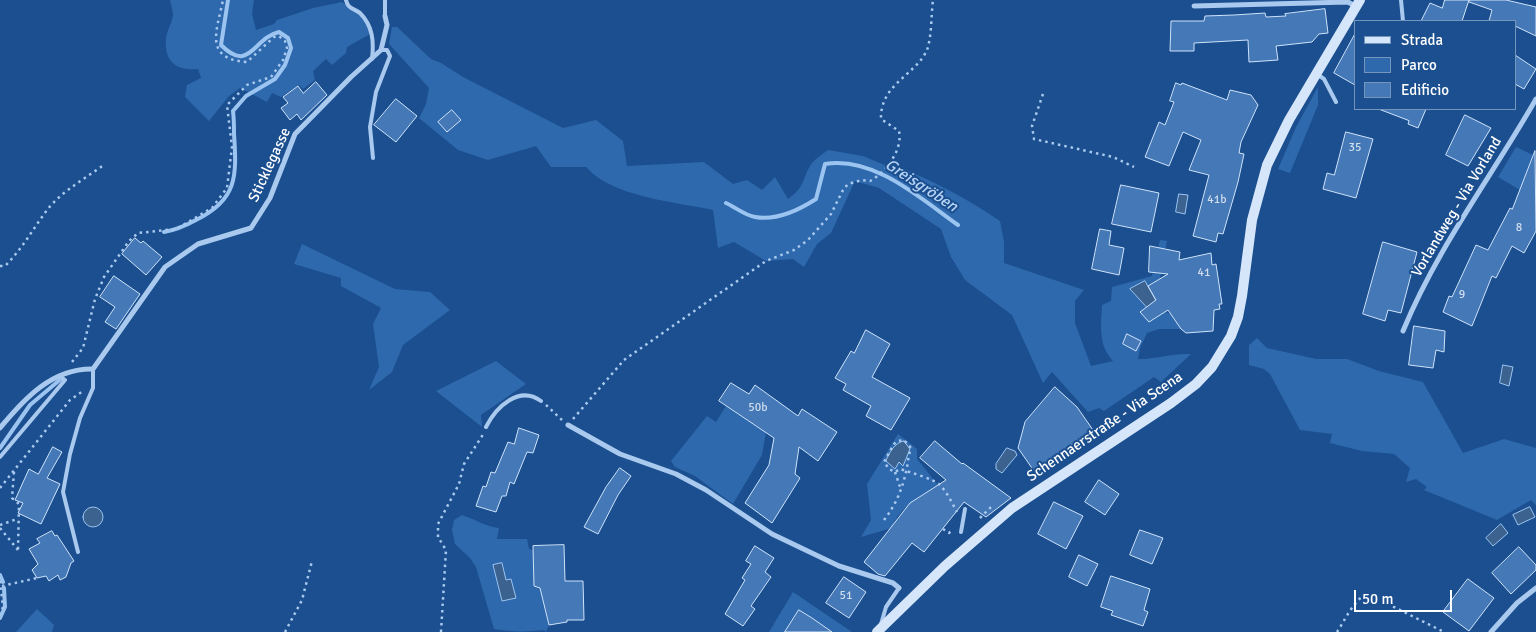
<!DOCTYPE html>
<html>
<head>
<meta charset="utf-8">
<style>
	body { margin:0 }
	#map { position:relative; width:1536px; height:632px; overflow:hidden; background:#1b4f8f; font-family:Signika,sans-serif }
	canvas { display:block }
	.legend { position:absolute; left:1354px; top:20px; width:162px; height:90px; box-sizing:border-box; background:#1b4f8f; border:1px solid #7695bc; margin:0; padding:6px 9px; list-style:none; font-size:15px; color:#fff }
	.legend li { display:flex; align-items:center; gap:10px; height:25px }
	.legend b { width:25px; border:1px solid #7695bc }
	.scale { position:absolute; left:1354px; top:590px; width:98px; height:22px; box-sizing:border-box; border:2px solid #fff; border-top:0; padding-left:6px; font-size:15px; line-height:18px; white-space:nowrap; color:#fff; -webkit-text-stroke:4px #1b4f8f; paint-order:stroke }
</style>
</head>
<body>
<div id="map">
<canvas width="1536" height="632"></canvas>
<ul class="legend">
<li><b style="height:6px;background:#d6e6fa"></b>Strada</li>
<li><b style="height:14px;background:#2e69ad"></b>Parco</li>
<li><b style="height:14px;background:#4478b7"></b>Edificio</li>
</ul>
<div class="scale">50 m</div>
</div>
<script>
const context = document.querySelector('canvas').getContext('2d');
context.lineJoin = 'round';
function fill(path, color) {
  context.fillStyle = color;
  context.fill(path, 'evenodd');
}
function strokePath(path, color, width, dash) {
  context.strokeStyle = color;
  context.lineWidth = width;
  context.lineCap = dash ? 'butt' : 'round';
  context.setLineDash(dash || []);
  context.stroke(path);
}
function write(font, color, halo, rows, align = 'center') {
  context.font = font + ' Signika,sans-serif';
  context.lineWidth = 4;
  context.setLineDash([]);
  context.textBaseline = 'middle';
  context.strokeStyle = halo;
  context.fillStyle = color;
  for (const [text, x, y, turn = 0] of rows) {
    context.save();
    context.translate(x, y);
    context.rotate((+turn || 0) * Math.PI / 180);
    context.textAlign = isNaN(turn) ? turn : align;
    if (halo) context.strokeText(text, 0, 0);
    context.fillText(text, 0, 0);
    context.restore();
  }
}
fill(new Path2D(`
	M170 0H254L252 14 256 30 274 24 277 20 313 8 342 2 360 14 372 33 347 47 346 53 332 65 326 59 313 71 315 80 303 89 299 85 281 97 272 93 267 102 240 88 229 96 209 121 185 97 187 85 201 78 198 69C175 71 164 61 166 38 167 30 172 23 173 15 173 11 171 5 170 0Z
	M392 27H397L431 59 441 63 463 77 563 128 596 120 623 141 627 166 704 162 733 184 747 180 762 190 775 177 788 199C806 187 802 177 812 163 816 158 823 154 828 150L863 156 887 166 890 163C929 179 965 197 1000 221L1004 242V263L1084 290 1075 301V323L1091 366 1113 361C1098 345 1101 326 1102 305L1111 301 1112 287 1152 276 1160 240 1167 241 1160 279 1148 286 1145 281 1130 289 1146 307 1140 312 1149 322 1165 312 1171 314 1181 329H1159L1147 333 1140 348 1138 359C1157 359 1173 353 1191 354L1161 382 1154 377 1104 411 1099 408 1088 412 1052 372 1043 383 1012 315 965 280 951 257 941 229 879 188 855 181 831 233 817 244 804 267 793 259 766 261 734 242 718 248 713 210C676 202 612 197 586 167H551L536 146 488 160 458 150 419 118 426 104 429 88 389 44Z
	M1318 87V105L1290 173 1278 169 1296 127Z
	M1516 147 1533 155 1520 190 1498 177Z
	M302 244 395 289 430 292 450 310 403 345 392 372 369 390 379 367 373 324 381 308 341 286V278L294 264Z
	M1257 338 1267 348 1316 359H1347L1379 371 1423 382 1463 453 1504 439 1536 448V505L1531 500 1497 520 1424 490 1427 487 1416 479 1406 482 1410 468 1394 454 1362 451 1330 443 1332 434 1300 430 1270 374 1264 369 1249 365V345Z
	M496 361 526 384 481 415 482 427 436 391Z
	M726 406 766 432 762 455 733 504 695 476 675 467 671 461 707 416 716 422Z
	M898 434 917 449V459L938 485C921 496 898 508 892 528L861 537 871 520 867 484Z
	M462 515C475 519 486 527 499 528L497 539H527L529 549 533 550 534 586 540 588 549 625 546 632 544 630C527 632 510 632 494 629L476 567 470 558 455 544 452 530 454 520Z
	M793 592 852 632H769Z
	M37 609 54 625 52 632H16Z`), '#2e69ad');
const water = new Path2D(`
	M1179 194 1188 195 1185 214 1176 212Z
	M1145 281 1159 306 1151 312 1130 289Z
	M1503 365 1513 367 1509 386 1500 383Z
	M904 441 910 449 903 466 899 462 895 469 886 461C888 454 895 442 904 441Z
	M1007 448 1015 451 1017 455 1002 473 996 469V464Z
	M83 517a10 10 0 1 1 20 0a10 10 0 1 1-20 0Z
	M1530 507 1535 517 1518 525 1513 515Z
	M1501 524 1508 533 1493 546 1486 538Z
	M502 563 506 580 511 579 516 598 502 601 493 565Z`);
fill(water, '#3c6290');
strokePath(water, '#9cc4f0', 1);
strokePath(new Path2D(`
	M726 203C735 207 746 216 755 217 777 221 799 210 816 199L825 164C874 156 920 198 958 225
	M164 232C176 230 185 226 196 220 237 200 237 177 234 134 234 126 234 119 233 111L246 96 275 79 285 65 291 48 288 38 279 32C253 38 250 74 221 45L228 0
	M0 448 30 405 62 378
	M0 575 3 582
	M0 618 5 607 4 588`), '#9cc4f0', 4);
const building = new Path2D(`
	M1445 0H1469L1462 21H1421L1430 3 1442 8Z
	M1470 0H1506L1536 7V36L1515 26V21H1489L1492 10 1469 2Z
	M1325 9 1328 33 1319 34 1312 42 1276 46 1278 60 1249 62 1248 40 1194 43V51H1170L1171 21H1204L1205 16 1234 15 1265 13 1266 17 1286 16 1285 14Z
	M1355 34V85L1334 73Z
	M1515 55 1536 69 1524 89 1515 84Z
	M316 82 327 95 301 120 297 114 290 120 281 108 288 103 283 97 298 86 303 93Z
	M1176 83 1181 85 1182 83 1227 100 1230 90 1251 95 1258 105 1241 142 1239 153 1244 154 1238 182 1223 234 1218 233 1216 242 1193 236 1209 175 1189 170 1201 140 1183 132 1169 166 1145 157 1159 122 1165 125 1174 102 1170 101Z
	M396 99 417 116 396 142 374 125Z
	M1379 109H1426L1418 128 1408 124 1409 121Z
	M452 110 461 120 447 132 438 122Z
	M1465 115 1491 128 1468 166 1446 155Z
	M1346 132 1373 139 1356 198 1323 189 1327 173 1334 175Z
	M1535 151 1536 231 1524 253 1512 246 1496 278 1492 276 1472 326 1443 312 1449 296 1452 297 1476 245 1488 250 1510 208 1512 209Z
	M1121 185 1159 193 1151 232 1112 224Z
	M1100 229 1111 231 1109 245 1124 248 1119 275 1092 269Z
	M135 238 141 243 143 241 162 257 146 275 122 254Z
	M1383 242 1417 252 1401 313 1388 310 1385 321 1363 314Z
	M1150 246 1180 252 1179 260 1211 253 1212 265 1216 264 1222 304H1219L1220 309 1214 310 1213 331 1186 333 1181 329 1168 310 1149 322 1140 312 1156 300 1148 286 1168 274 1149 272Z
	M114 276 140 294 116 329 105 322 115 307 100 297Z
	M1414 326 1445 331 1444 352 1436 350 1433 368 1409 365Z
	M866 330 890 344 872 377 910 398 891 430 866 416 871 406 843 390 846 384 835 378 851 351 854 353Z
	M1127 334 1141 341 1136 351 1123 344Z
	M731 383 749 394 755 385 798 416 802 409 837 432 818 461 799 447 795 474 800 478 772 523 745 503 769 465 774 438 719 401Z
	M1055 387 1077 407 1093 430 1034 471 1018 448 1025 422Z
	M519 428 539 435 533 453 527 452 514 484 510 482 506 496H502L496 512 476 506 483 486 486 487 491 472 495 473 508 442 514 444Z
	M935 441 962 464 963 463 1011 498 986 517 964 502 924 552 912 543 885 576 878 574 864 562 910 503 946 480 920 458Z
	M53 447 62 452 47 478 60 484 41 524 18 513 23 503 15 500 29 469 38 474Z
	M620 468 631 476 618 495 598 534 584 527 606 487Z
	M1099 480 1119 494 1105 515 1085 502Z
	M1054 502 1083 516 1066 549 1038 534Z
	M1140 530 1163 538 1152 564 1130 555Z
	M52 531 55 536 57 535 74 561 71 563 66 577 60 580 58 575 49 581 46 576 37 578 32 570 38 564 29 549 40 543 37 539Z
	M564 545 565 581H583L584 620H567V622L549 625 540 588 534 586 533 546Z
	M755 546 774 558 765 572 771 577 751 606 755 609 743 626 725 614 745 580 742 578 751 564 746 561Z
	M1519 547 1536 565V570L1511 594 1492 573Z
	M1079 555 1098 564 1087 586 1069 577Z
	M1111 576 1150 589 1144 610 1148 612 1143 626 1111 615 1113 611 1101 607Z
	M844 577 866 592 849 618 826 603Z
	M1468 579 1494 598 1469 631 1443 612Z
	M799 610 812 618 832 632H785Z`);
fill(building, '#4478b7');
strokePath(building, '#cfe3fa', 1);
strokePath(new Path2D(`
	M1043 94 1032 126 1034 139 1113 157 1134 167
	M0 266H5C22 249 33 229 47 210 62 191 86 178 105 164
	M72 362 83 348 95 299 104 277 129 241 138 233 176 229 212 208 227 188 232 147 227 105 247 85 271 77 283 60 287 48 285 41 279 36 274 37 247 62C203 59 217 30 223 0
	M546 405 562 420
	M573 419 624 360 766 261 794 250 808 240 831 214 843 190 848 184 862 180 870 181C886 172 903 150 899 131L881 119C880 84 916 75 927 50 932 36 931 15 933 0
	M14 472 12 498 19 504 18 550
	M895 472 900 487
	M0 488 70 400 83 391
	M980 518 993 505
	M884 520C895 506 902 490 906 472 908 464 908 456 911 448L904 440 898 441 894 444 884 462 889 469 895 472 900 469C909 472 934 479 940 485 947 492 952 503 957 512
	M0 525 17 519
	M0 528 18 550
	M943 529 949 533 953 529
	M0 581 3 607 0 614
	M2 586 37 578
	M285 632 302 600 312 561
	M441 632 446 550 438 537V524L459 484 464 464 484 433
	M1337 632C1344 622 1355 597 1368 594L1444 632`), '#a9c9ee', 2.5, [2.5, 4]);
strokePath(new Path2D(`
	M346 0C348 9 353 8 360 13 373 26 374 42 372 59
	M1401 0 1403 21
	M385 16V0
	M1317 74 1324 79 1336 102
	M373 158 370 127 376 92 390 56 387 50H381
	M486 427C496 407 519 385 541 401
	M0 457 65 380 61 377
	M961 532 965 509
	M78 552 63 492 70 454 80 418 93 388V369
	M881 624 886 607 899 588`), '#a9c9ee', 4);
strokePath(new Path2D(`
	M1194 6 1348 2 1355 6
	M1403 331C1437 248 1492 176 1536 99
	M568 425 620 454 676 474 706 490 772 534 839 566 893 583 899 588
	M0 428C24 399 52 368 93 369L165 267 198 244 251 228 270 198 295 134 351 77 381 50 387 25 385 16
	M1491 632 1517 603 1536 588`), '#a9c9ee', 5);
strokePath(new Path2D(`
	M877 632 945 566 1012 508 1171 403 1196 384 1212 367 1231 336 1238 317 1242 296 1252 220 1267 165 1289 120 1360 0`), '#d6e6fa', 10);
write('12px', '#d0dded', null, [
	["35",1355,148],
	["41b",1217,200],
	["8",1519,228],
	["41",1204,273],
	["9",1462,295],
	["50b",758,408],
	["51",846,596]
]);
write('15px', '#fff', '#1b4f8f', [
	["Sticklegasse",270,165,-65],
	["Vorlandweg - Via Vorland",1457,207,-59],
	["Schennaerstraße - Via Scena",1105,427,-34]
]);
write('italic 16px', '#b5d3f5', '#1b4f8f', [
	["Greisgröben",921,186,33]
]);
</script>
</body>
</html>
